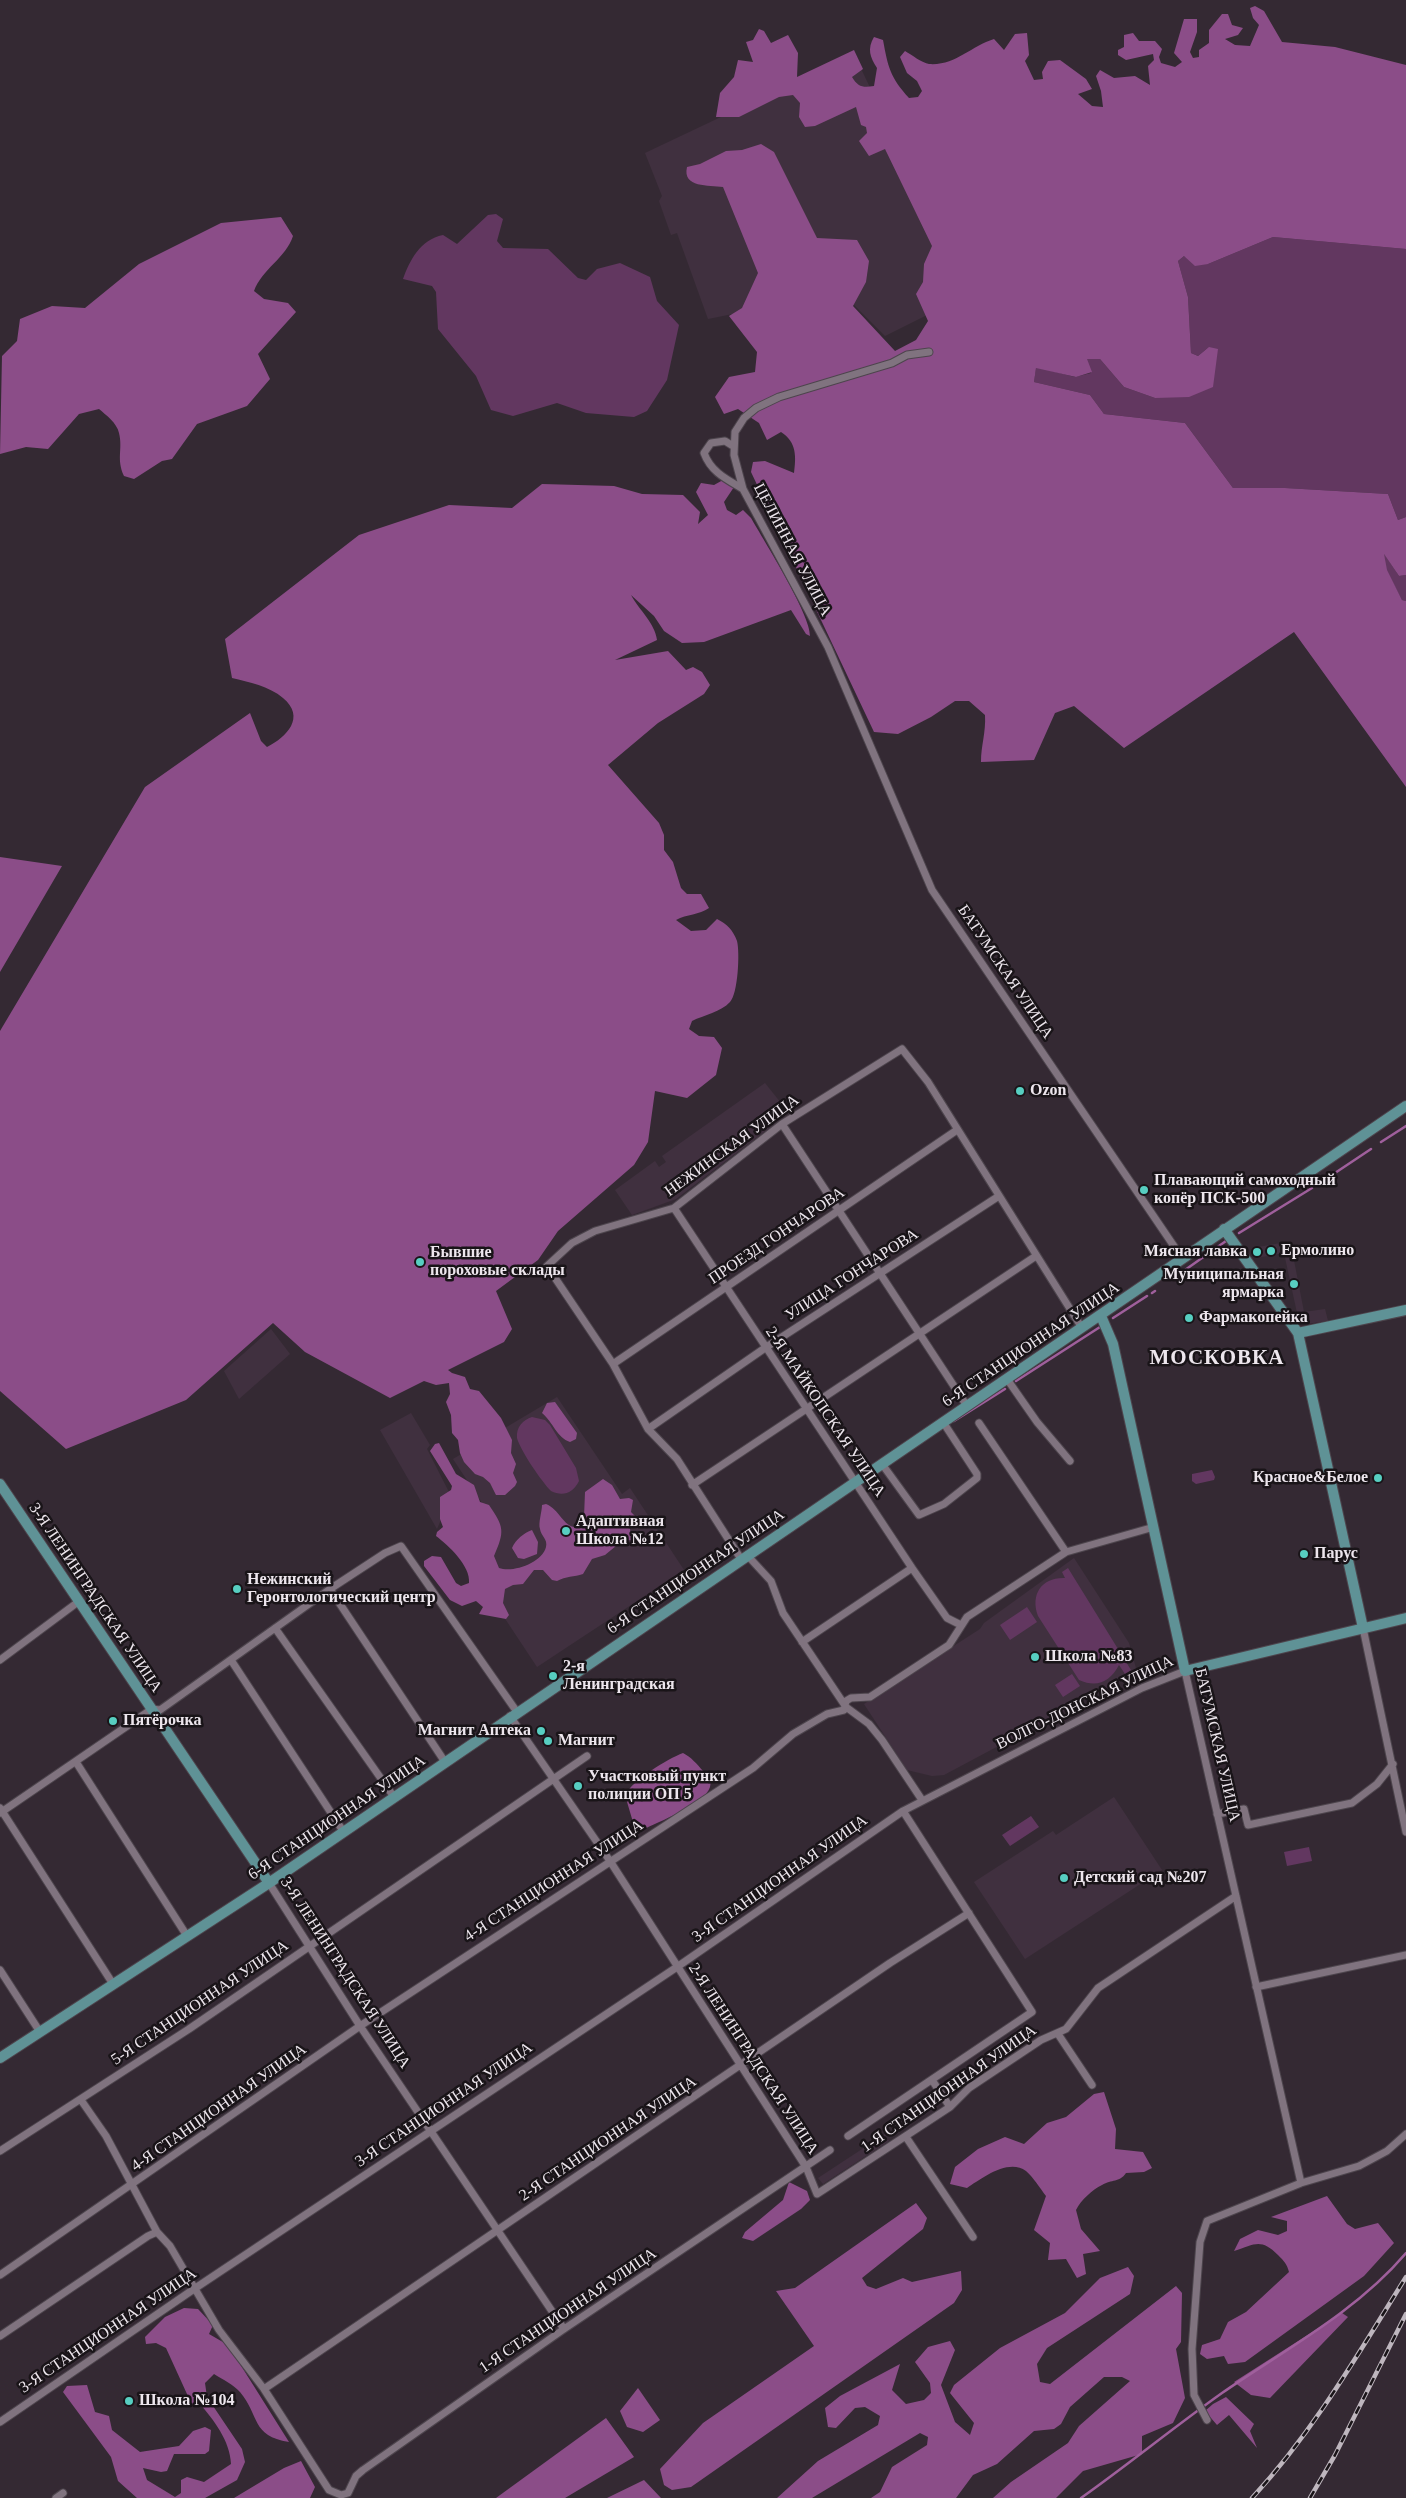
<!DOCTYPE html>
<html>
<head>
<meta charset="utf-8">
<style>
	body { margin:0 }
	canvas { display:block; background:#342933 }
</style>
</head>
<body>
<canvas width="1406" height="2498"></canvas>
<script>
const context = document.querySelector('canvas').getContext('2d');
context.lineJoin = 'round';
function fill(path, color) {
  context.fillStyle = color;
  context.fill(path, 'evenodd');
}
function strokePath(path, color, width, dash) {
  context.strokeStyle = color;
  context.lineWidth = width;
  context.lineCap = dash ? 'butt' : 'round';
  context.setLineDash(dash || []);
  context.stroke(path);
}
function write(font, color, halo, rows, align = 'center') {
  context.font = font + ' "Times New Roman",serif';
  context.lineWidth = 5;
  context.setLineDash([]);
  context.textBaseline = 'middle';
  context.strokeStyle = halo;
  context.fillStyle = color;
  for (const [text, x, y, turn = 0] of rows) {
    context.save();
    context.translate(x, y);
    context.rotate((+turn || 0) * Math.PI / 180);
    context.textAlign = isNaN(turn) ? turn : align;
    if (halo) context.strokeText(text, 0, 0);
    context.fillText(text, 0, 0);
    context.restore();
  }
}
fill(new Path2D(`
	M854 54 929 211 963 297 885 336 841 292 708 319 677 233 671 235 659 201 662 196 645 153Z
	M765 1083 789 1113 676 1199 632 1215 615 1190 655 1161 659 1167 666 1162 662 1156Z
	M1286 1242 1291 1245 1304 1312 1325 1309 1328 1321 1306 1324 1299 1322 1284 1253 1256 1258 1253 1248Z
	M271 1329 290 1354 239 1399 224 1371Z
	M557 1397 622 1494 630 1488 684 1570 537 1667 455 1543 492 1518 453 1459Z
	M411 1413 430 1445 427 1449 451 1496 437 1529 380 1430Z
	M1074 1558 1129 1643 1137 1672 944 1775 932 1776 907 1770 864 1704 980 1629 984 1623Z
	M1114 1797 1162 1870 1025 1959 974 1882 1053 1831 1056 1835Z
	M885 2134 889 2141 823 2184 818 2178Z`), '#40303f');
fill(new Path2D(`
	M496 214 503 219 497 241 503 248 548 249 578 278 586 280 597 269 620 263 650 277 657 301 679 325 667 380 647 411 634 417 586 413 557 403 513 416 491 410 476 376 438 329 436 292 432 286 403 279C410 260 420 240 443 235L457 244 488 215Z
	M1273 237 1406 249V517L1398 520 1388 494 1285 488H1233L1185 423 1104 414 1090 395 1034 382 1036 367 1075 377 1091 373 1086 359H1100L1124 387 1155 398 1209 347 1198 356 1191 353 1188 297 1178 261 1184 256 1208 264Z
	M1383 552 1399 576 1406 575V601L1402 600 1386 570Z
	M532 1417 545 1420 550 1425 576 1468 579 1481C573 1493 563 1497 551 1491 542 1482 520 1450 517 1438 516 1427 523 1420 532 1417Z
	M1212 1470 1215 1477 1214 1480 1196 1484 1192 1481V1474Z
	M1068 1568 1131 1670 1125 1674 1119 1665C1110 1682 1097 1688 1079 1680L1038 1616C1030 1594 1042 1577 1065 1578L1062 1572Z
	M1027 1607 1037 1622 1010 1640 1000 1625Z
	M1072 1674 1080 1686 1063 1697 1055 1685Z
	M1031 1816 1039 1827 1010 1846 1002 1835Z
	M1309 1847 1312 1861 1287 1866 1284 1852Z`), '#623760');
fill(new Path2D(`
	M1255 6 1264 11 1282 42 1335 47 1406 65V249L1273 237 1208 264 1195 266 1184 256 1178 261 1188 297 1191 353 1198 356 1209 347 1218 349 1213 387 1189 397 1155 398 1124 387 1100 359H1087L1092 372 1076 377 1036 368 1034 382 1090 395 1104 414 1185 423 1233 488H1285L1388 494 1398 520 1406 517V575L1399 576 1384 554 1387 570 1402 600 1406 601V787L1294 632 1124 748 1074 706 1055 713 1034 760 981 762C981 745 986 733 985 715L969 701H955L931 717 898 734 874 732 751 472 753 462 765 461 794 473C796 457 797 442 781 432L767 440 759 423 738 409 724 414 715 397 729 377 755 372 757 352 729 316 742 308 758 273 723 187C709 185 682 188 687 167L700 164 726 151 742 150 761 144 774 152 817 238 857 240 869 261 866 282 853 306 895 351 916 340 928 321 916 294 923 282 924 264 932 246 885 149 869 156 859 141 867 133 866 127 861 125 856 107 815 126 805 127 799 117 800 103 793 95 779 97 739 117H716L720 93 734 77 738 60 753 62 746 42 753 40 759 29 764 31 771 43 788 35 798 53 797 77 854 50 863 69 852 77C858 87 863 88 874 86L877 68C870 57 867 49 874 37L883 40C888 67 890 77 909 98L918 97 922 91 917 81 907 73 900 57 905 51C912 55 922 63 929 64 955 66 971 46 994 39L1004 50 1015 34 1027 33 1029 55 1025 61 1034 80 1043 79 1042 72 1048 61 1060 60 1086 79 1092 89 1078 94 1092 106 1103 107 1101 91 1096 76 1100 70 1114 78 1135 76 1150 85 1148 66 1154 60 1153 54 1126 60 1118 55V50L1124 47V35L1133 33 1139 41H1155L1162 49 1159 57 1161 63 1175 67 1182 62 1174 53 1184 19H1197V32L1190 52 1193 58 1199 57V50L1209 43V30L1222 14H1228L1232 25 1243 28 1238 35 1225 39 1235 45 1250 46 1259 25 1253 18 1250 8Z
	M281 217 293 236C286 258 262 269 254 291L264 299 288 303 296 312 258 354 270 379 247 406 197 424 172 459 162 461 134 479 124 476C116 459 123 449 119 433 117 423 106 415 99 409L79 414 48 449 26 447 0 454 2 356 17 341 20 319 52 306 85 308 139 264 221 223Z
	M723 480 734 487 724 502 727 510 736 515 743 510 751 518C764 541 811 615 810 636L806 634 791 610 704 642 682 643 664 631 654 616 631 595C639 610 655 623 657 640L615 660 668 651 686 670 693 667 702 672 710 685 704 694 658 723 608 765 659 823 664 835V850L673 862 681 888 687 894H701L709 908C699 915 687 914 676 920L691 931 706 930 717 919C727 924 733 930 737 941 740 952 738 994 730 1002 721 1012 704 1015 692 1021L689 1029 699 1036 714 1037 722 1048 716 1075 687 1098 655 1091 648 1142 634 1165 558 1231 538 1260 496 1291 512 1329 504 1342 448 1370 452 1373 465 1377 470 1389 479 1391 501 1418 512 1440 511 1453 516 1464 513 1473 517 1482 515 1486 505 1495H496L490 1483 483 1477 475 1474 464 1462 460 1453 458 1440 452 1433 451 1415 446 1402 450 1394 449 1383 436 1385 424 1381 390 1398 305 1352 273 1323 186 1400 66 1449 0 1391V1031L145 787 250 713 261 741 267 747C287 737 306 717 283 698 269 686 249 682 232 678L225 639 359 535 449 505 512 508 542 484 614 486 642 494 683 495 700 512 698 524 708 515 696 492 701 483 714 485Z
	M0 857 62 866 0 972Z
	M555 1402 577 1433 576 1439 570 1442C557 1438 553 1422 542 1413L547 1403Z
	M439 1443 456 1474 474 1485 480 1502 489 1505C504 1527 505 1531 494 1556L499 1568C513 1573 542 1563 546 1547 548 1539 541 1536 540 1529 538 1523 542 1512 542 1505L546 1504C559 1509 564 1527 575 1527L584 1517 585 1492 603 1479 612 1485 620 1499 629 1498 633 1500 631 1512 638 1519 630 1528 631 1540 622 1541 605 1555 592 1559 583 1574C574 1577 566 1576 557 1581L552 1580 543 1570H534L523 1584 513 1585 505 1589 503 1603 509 1615 506 1619 479 1614 483 1607 476 1601 462 1606 450 1600 424 1566V1561L432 1556 441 1557 456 1583 461 1586 469 1583C471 1566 448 1545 436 1536L437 1532 443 1527 440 1519V1497L451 1490 452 1486 430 1451 435 1444Z
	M532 1530 538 1542 537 1554 524 1559 518 1558 512 1548C516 1539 524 1533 532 1530Z
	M683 1753C691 1757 697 1764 703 1771 707 1776 712 1780 710 1787 705 1804 658 1822 642 1830L635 1829 625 1795C633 1780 667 1759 683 1753Z
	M1104 2092 1116 2129 1115 2149 1143 2152 1152 2168 1144 2172 1126 2173C1119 2183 1112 2179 1102 2185 1092 2190 1081 2200 1076 2210L1081 2229 1100 2251 1083 2254 1086 2274 1077 2278 1066 2259 1048 2260 1050 2243 1034 2230 1046 2196C1040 2188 1033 2177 1026 2171 1008 2158 981 2179 967 2188L950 2184 955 2167 978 2149 1005 2137 1024 2144 1047 2123 1066 2117 1094 2094Z
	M789 2182 807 2191 810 2200 801 2209 753 2241 742 2238 745 2232 783 2200Z
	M1327 2196 1347 2224 1355 2229 1378 2223 1394 2243 1364 2276 1245 2362 1228 2364 1224 2356 1207 2359 1200 2354 1202 2345 1220 2339 1228 2322 1246 2312 1289 2272C1287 2264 1284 2261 1278 2255 1261 2238 1255 2244 1234 2251L1240 2239 1258 2230 1278 2235 1287 2231V2221L1271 2217Z
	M916 2203 927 2218 923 2229 862 2278 867 2286 876 2289 903 2278 912 2282 961 2271 962 2290 954 2303 691 2487 672 2490 664 2485 660 2469 703 2423 814 2346 776 2291 795 2288Z
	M1128 2267 1134 2276 1130 2294 1047 2348 1037 2364 1040 2382 1050 2384 1176 2286 1182 2293 1181 2342 1176 2349 1185 2398 1173 2423 1142 2436V2454L1083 2471 1056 2498H993L1011 2482 1068 2443 1079 2426 1130 2381 1122 2377H1104L1070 2407 1061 2424 1054 2429 1034 2431 997 2464 973 2475 956 2498H871L880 2492 892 2467 927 2445 928 2437 920 2433 812 2498H777L818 2461 878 2425 880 2416 865 2407 855 2408 836 2428 828 2427 825 2408 840 2396 900 2364 892 2390 906 2404 924 2400 931 2393 930 2383 915 2362 928 2347 950 2341 955 2350 941 2385 955 2422 970 2435 974 2423 950 2393 954 2385 1000 2348 1065 2313 1100 2278Z
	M184 2308 198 2309 213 2325 209 2334 228 2345 289 2442C251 2436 260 2416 240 2392 234 2385 222 2379 214 2374L205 2383 207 2397 242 2449 245 2462 237 2480 205 2498H137L118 2481 111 2457 63 2392 67 2386 87 2385 95 2412 109 2416 112 2430 140 2452 179 2446 193 2431 205 2427 211 2430 209 2451 205 2454H174L167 2471 161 2472 143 2468 147 2480 175 2497 181 2493V2480L187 2477 204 2482 231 2464C230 2441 214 2420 199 2403L192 2405 166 2348 156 2343 146 2344 145 2337 165 2317Z
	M1342 2313 1348 2317 1270 2398 1251 2395 1234 2382Z
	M638 2388 660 2420 643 2432 627 2427 620 2411Z
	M1226 2397 1254 2424 1250 2431 1257 2448 1229 2415 1217 2425 1205 2411 1213 2404Z
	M606 2418 634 2457 565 2498H496Z
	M301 2461 315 2487 310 2498H234L284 2468Z
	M644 2480 661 2498H607Z`), '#8b4d88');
strokePath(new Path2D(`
	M1381 1142 1406 1126
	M1317 1185 1371 1149
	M1239 1233 1312 1188
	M1185 1270 1226 1241
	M1152 1293 1155 1291
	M1113 1318 1147 1296
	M1016 1381 1100 1327
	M954 1421 1005 1389
	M1081 2498C1129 2464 1174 2427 1222 2393 1284 2350 1356 2312 1406 2253`), '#9f5f9c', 2.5);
const street = new Path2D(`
	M929 352 907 355 892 363 779 397 756 408 744 418 735 432 734 455 743 489 828 647 932 890 1182 1258
	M733 446 725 441 711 443 704 453C711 472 726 479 743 489
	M782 1124 967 1406
	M674 1208 912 1568 947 1618 961 1625
	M613 1364 957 1130
	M1007 1379 1037 1422 1070 1461
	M979 1423 1066 1552
	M648 1429 765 1348 999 1196
	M882 1464 919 1515 944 1504 977 1478V1474L943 1422
	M692 1485 1036 1256
	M747 1555 771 1581 783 1613 846 1707 869 1724 882 1740 922 1800
	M741 1559 677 1459 648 1429 613 1364 547 1266 572 1243 595 1231 674 1208 782 1124 902 1049 928 1082 1082 1328
	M330 1589 445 1762
	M275 1628 394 1797
	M1363 1628 1406 1832
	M802 1642 912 1568
	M0 1660 78 1602
	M231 1660 343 1831
	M510 1716 610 1861 806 2167 817 2194 950 2107 969 2088 1041 2040 1066 2029 1098 1988 1236 1896
	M76 1762 187 1936
	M0 1808 113 1984
	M0 1813 152 1709 160 1710 330 1589 385 1553 401 1546 517 1712
	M1217 1814 1244 1809 1248 1825 1352 1803 1377 1784 1393 1764
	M269 1883 360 2026 564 2329
	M0 1970 40 2032
	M1256 1987 1406 1955
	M1058 2034 1092 2085
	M932 2080 950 2107
	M81 2100 106 2136 157 2232 170 2246 219 2330 264 2389 329 2490 341 2495 348 2493 356 2476 363 2470 564 2329 830 2150
	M848 2136 1032 2012 903 1811
	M906 2137 973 2237
	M0 2151 189 2029 587 1756
	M0 2275 360 2026 753 1768 793 1734 827 1714 844 1710 846 1701 851 1698 870 1697 949 1645 967 1617 1066 1552 1154 1527
	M0 2336 148 2236 157 2232
	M264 2389 890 1963 969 1913
	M1207 2420 1194 2395 1192 2349 1200 2242 1207 2221 1301 2183 1359 2166 1387 2151 1406 2134
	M0 2422 194 2289 677 1967 903 1811 1142 1688 1185 1671 1301 2183
	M56 2498 63 2493`);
const secondary = new Path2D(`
	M1224 1229 1298 1333 1363 1628
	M1101 1316 1113 1344 1185 1671 1406 1618
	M1298 1333 1406 1310
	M0 1484 269 1883
	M0 2058 269 1883 1406 1106`);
strokePath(street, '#4d454d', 9);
strokePath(secondary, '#4d454d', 12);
strokePath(street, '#80737f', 7);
strokePath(secondary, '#5f9296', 10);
const rail = new Path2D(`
	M1252 2498C1314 2431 1358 2354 1406 2277
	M1310 2498 1335 2455 1406 2314`);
strokePath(rail, '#beb6be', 4.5);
strokePath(rail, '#191418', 2.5, [8]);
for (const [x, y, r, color] of [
	[1020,1091,5,"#57cec1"],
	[1144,1190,5,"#57cec1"],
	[1271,1251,5,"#57cec1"],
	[1257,1252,5,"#57cec1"],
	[420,1262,5,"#57cec1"],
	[1294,1284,5,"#57cec1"],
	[1189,1318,5,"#57cec1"],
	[1378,1478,5,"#57cec1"],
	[566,1531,5,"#57cec1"],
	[1304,1554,5,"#57cec1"],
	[237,1589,5,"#57cec1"],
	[1035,1657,5,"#57cec1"],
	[553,1676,5,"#57cec1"],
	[113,1721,5,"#57cec1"],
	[541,1731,5,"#57cec1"],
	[548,1741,5,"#57cec1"],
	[578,1786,5,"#57cec1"],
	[1064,1878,5,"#57cec1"],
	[129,2401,5,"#57cec1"]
]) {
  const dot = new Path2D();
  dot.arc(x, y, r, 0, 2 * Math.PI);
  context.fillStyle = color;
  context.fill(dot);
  strokePath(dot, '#191418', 2);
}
write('16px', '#ede6ed', '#191418', [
	["ЦЕЛИННАЯ УЛИЦА",792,550,62],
	["БАТУМСКАЯ УЛИЦА",1005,972,56],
	["НЕЖИНСКАЯ УЛИЦА",732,1146,-36],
	["ПРОЕЗД ГОНЧАРОВА",777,1236,-34],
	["УЛИЦА ГОНЧАРОВА",852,1275,-33],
	["6-Я СТАНЦИОННАЯ УЛИЦА",1031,1345,-34],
	["2-Я МАЙКОПСКАЯ УЛИЦА",825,1412,56],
	["6-Я СТАНЦИОННАЯ УЛИЦА",696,1572,-34],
	["3-Я ЛЕНИНГРАДСКАЯ УЛИЦА",95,1598,56],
	["ВОЛГО-ДОНСКАЯ УЛИЦА",1085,1703,-26],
	["БАТУМСКАЯ УЛИЦА",1217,1745,77],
	["6-Я СТАНЦИОННАЯ УЛИЦА",337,1818,-34],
	["3-Я СТАНЦИОННАЯ УЛИЦА",780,1879,-35],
	["4-Я СТАНЦИОННАЯ УЛИЦА",554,1881,-33],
	["3-Я ЛЕНИНГРАДСКАЯ УЛИЦА",345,1973,57],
	["5-Я СТАНЦИОННАЯ УЛИЦА",200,2003,-34],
	["2-Я ЛЕНИНГРАДСКАЯ УЛИЦА",753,2059,57],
	["1-Я СТАНЦИОННАЯ УЛИЦА",949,2089,-35],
	["3-Я СТАНЦИОННАЯ УЛИЦА",444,2105,-34],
	["4-Я СТАНЦИОННАЯ УЛИЦА",219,2108,-35],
	["2-Я СТАНЦИОННАЯ УЛИЦА",608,2139,-34],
	["1-Я СТАНЦИОННАЯ УЛИЦА",568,2311,-34],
	["3-Я СТАНЦИОННАЯ УЛИЦА",108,2331,-34]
]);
write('bold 16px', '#ede6ed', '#191418', [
	["Ozon",1030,1091],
	["Плавающий самоходный",1154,1181],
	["копёр ПСК-500",1154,1199],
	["Ермолино",1281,1251],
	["Мясная лавка",1247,1252,"right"],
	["Бывшие",430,1253],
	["пороховые склады",430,1271],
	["Муниципальная",1284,1275,"right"],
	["ярмарка",1284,1293,"right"],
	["Фармакопейка",1199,1318],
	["Красное&Белое",1368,1478,"right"],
	["Адаптивная",576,1522],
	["Школа №12",576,1540],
	["Парус",1314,1554],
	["Нежинский",247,1580],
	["Геронтологический центр",247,1598],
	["Школа №83",1045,1657],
	["2-я",563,1667],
	["Ленинградская",563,1685],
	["Пятёрочка",123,1721],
	["Магнит Аптека",531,1731,"right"],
	["Магнит",558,1741],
	["Участковый пункт",588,1777],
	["полиции ОП 5",588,1795],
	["Детский сад №207",1074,1878],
	["Школа №104",139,2401]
], 'left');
context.letterSpacing = '1px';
write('bold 21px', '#ede6ed', '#191418', [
	["МОСКОВКА",1217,1359]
]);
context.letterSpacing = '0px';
</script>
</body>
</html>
